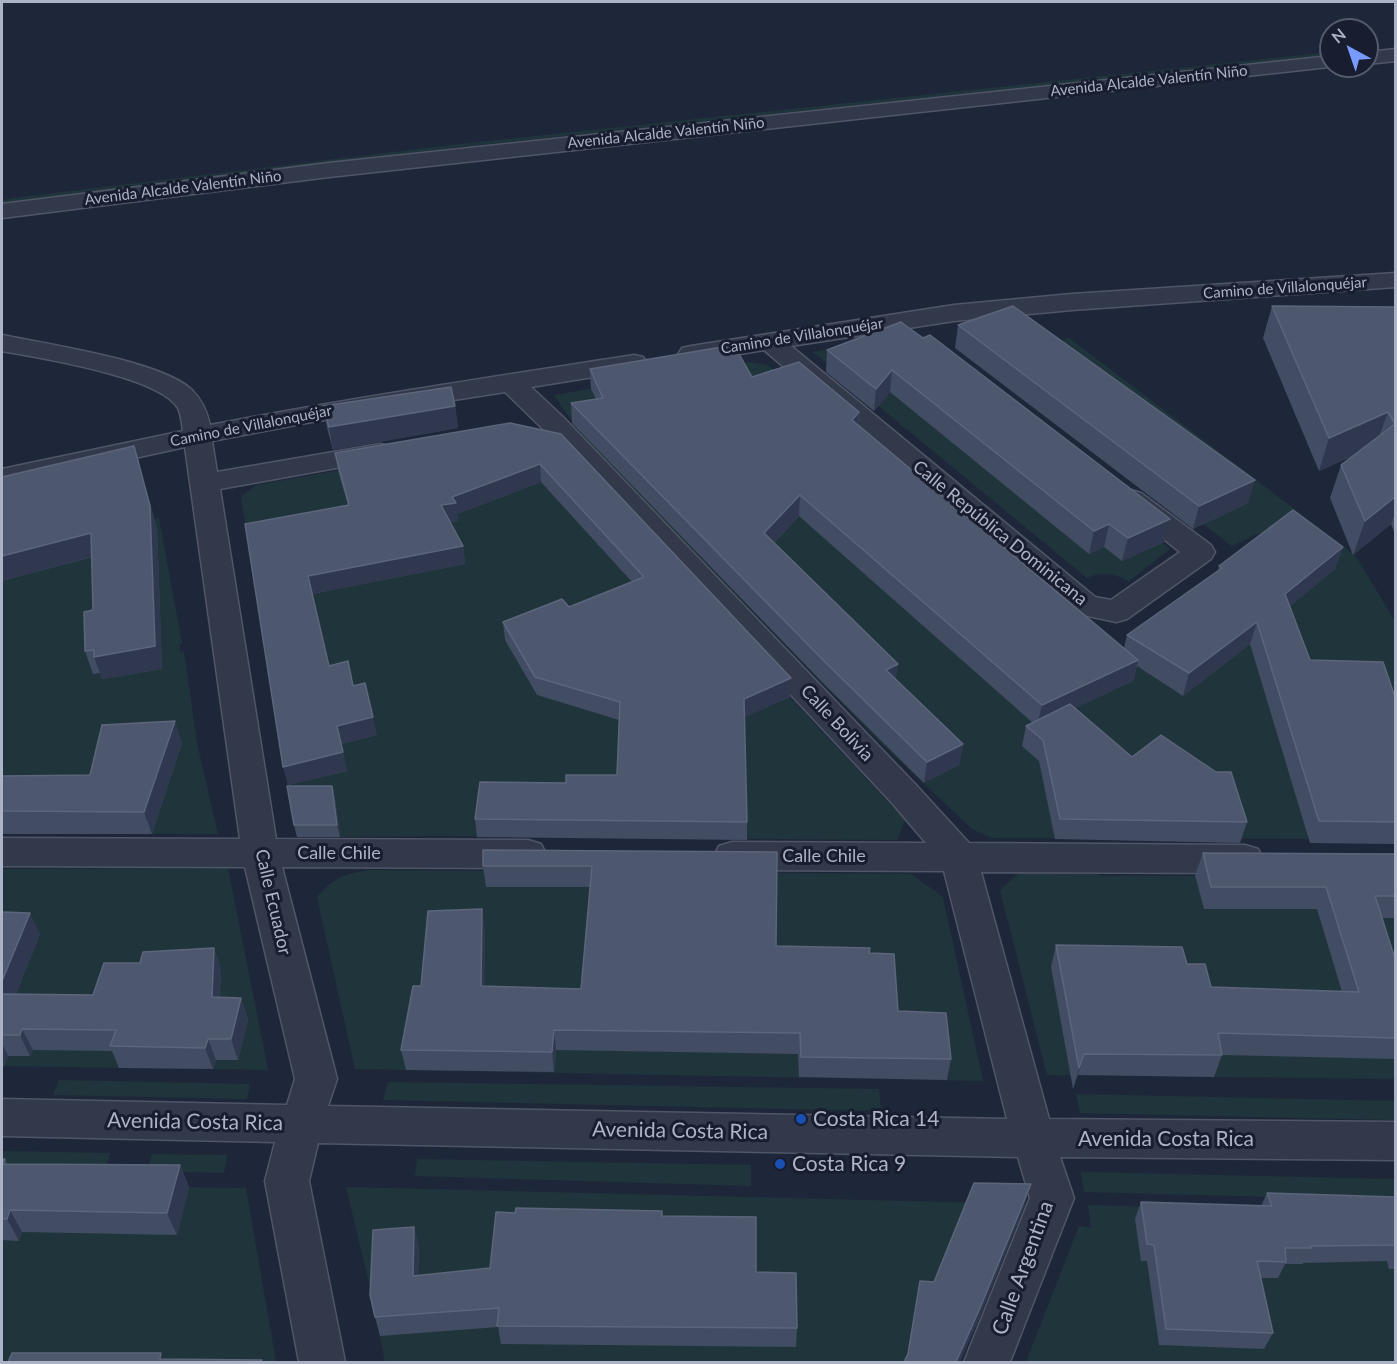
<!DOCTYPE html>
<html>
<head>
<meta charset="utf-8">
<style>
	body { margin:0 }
	#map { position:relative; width:1397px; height:1364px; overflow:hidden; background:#1e273a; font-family:Lato,sans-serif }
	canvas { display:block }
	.frame { position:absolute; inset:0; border:3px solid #acb3c7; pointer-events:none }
	.north { position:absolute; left:1319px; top:18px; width:60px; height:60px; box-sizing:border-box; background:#181e2f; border:2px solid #535a6c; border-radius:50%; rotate:320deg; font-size:16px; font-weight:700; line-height:24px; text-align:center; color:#acb3c7 }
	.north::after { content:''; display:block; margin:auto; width:21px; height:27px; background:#799bff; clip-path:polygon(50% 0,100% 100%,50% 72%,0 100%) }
</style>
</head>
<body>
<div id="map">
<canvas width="1397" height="1364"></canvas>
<div class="frame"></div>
<div class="north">N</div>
</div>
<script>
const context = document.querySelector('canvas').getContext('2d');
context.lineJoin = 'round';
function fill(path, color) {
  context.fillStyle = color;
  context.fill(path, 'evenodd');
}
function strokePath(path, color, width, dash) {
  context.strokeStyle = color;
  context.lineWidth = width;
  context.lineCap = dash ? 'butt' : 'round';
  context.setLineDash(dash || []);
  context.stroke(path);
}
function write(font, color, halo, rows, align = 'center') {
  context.font = font + ' Lato,sans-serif';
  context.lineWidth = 6;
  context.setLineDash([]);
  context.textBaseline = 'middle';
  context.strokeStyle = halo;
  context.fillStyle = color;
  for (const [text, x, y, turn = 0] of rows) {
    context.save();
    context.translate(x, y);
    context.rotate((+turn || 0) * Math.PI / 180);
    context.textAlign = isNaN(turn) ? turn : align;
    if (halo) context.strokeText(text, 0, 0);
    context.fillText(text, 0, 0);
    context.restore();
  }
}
fill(new Path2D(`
	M1331 52V55L460 147 2 203V200L30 196 460 144Z
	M898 338 1170 549 1129 581C1116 574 1101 571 1087 578L813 352Z
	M1069 338 1355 555 1395 621V839L992 838 972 829 883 745 570 424 573 423 554 395 750 362 768 365 1117 655 1285 529 1256 534 1232 546 995 365Z
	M512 440 674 573 905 820 897 840 431 836 297 837 241 497 256 485Z
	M140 468 155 519H159L182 643 179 645 181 652 184 651 197 743 218 834 2 833V501Z
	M228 868 268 1070 2 1066V869Z
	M369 870 911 874 943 897 983 1081 355 1069 317 897C335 877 342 875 369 870Z
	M1020 872H1099L1100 876 1395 875V1079L1047 1075 1000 890Z
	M59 1080 250 1084 247 1099 53 1095Z
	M388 1082 879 1089 881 1111 383 1100Z
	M1076 1094 1395 1101V1120L1080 1113Z
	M2 1151 110 1153 105 1170 2 1168Z
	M152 1154 227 1155 224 1173 147 1171Z
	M417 1159 751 1165V1186L415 1176Z
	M1081 1172 1395 1179V1200L1084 1192Z
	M2 1181 83 1186 246 1188 276 1362H2Z
	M346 1187 1026 1204 960 1362H385L373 1300Z
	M1088 1205 1395 1214V1362H1026L1079 1226 1091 1228Z`), '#20353b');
const minor = new Path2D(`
	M1396 273V287L1072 310 954 321 791 346 1095 597 1111 600 1180 552 1121 505 1116 499 1121 493 1131 490 1141 493 1211 545 1215 552 1211 559 1127 619 1116 622 1074 613 764 350 691 362 682 360 678 354 682 348 691 346 954 305 1072 294Z
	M2 335C46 344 160 361 191 389 202 400 207 411 210 425 351 398 492 377 634 355L643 357 647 363 643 369 531 387 563 417 916 785 969 843 1245 845 1258 849 1263 859 1258 869 1245 873 981 872 1049 1119 1396 1122V1160L1060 1157 1074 1198 1010 1362H964L1030 1198 1018 1157 318 1143 309 1181 345 1362H299L265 1181 275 1142 2 1136V1099L287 1105 295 1079 245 867 2 866V838L240 839 185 447 2 487V469L183 431C182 424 181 414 178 408 159 376 39 358 2 351ZM505 392 543 429 892 803 926 843 732 842 719 846 714 856 719 866 732 870 944 871 1007 1119 328 1106 337 1079 282 867 528 868 541 864 546 854 541 844 528 840 276 839 220 489 380 460 390 458 394 452 390 446 380 444 217 472 212 441 306 423Z`);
const tertiary = new Path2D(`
	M1396 49V61L1367 64V52Z
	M1331 56V66H1338L329 177 2 218V204L329 163Z`);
strokePath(minor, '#505668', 3);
strokePath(tertiary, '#505668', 3);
fill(minor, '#32394a');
fill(tertiary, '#32394a');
fill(new Path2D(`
	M1272 306 1395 307V534L1391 524 1353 555 1330 498 1341 465 1355 455 1319 471 1263 338Z
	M901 322 1164 542 1122 561 1104 547 1089 554 890 392 874 411 826 372 827 350Z
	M958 325 1248 503 1193 529 955 348Z
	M590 369 752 377 859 412 858 424 1124 648 1127 635 1218 571 1219 566 1343 547 1335 569 1290 606 1310 660 1395 697V844L1310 843 1250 644 1183 696 1137 666 1133 681 1075 708 1132 757 1247 822 1240 843 1055 839 1039 761 1022 746 1026 726 1033 723 799 516 774 543 896 679 963 744 959 765 924 783 822 682 572 423 571 403 596 399 591 389Z
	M323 406H455L458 428 333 450 327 428Z
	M510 423 790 697 744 717 747 822V840L477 837 475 819 566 783 617 775 619 720 537 695 505 640 503 622 569 607 632 582 541 482 457 514 458 521 450 522 463 546 465 564 312 594 329 666 353 686 377 735 341 744 347 771 288 785 245 524 348 505 338 471 335 453Z
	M2 477 157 528 162 669 102 679 100 673 93 674 85 651 93 610 92 557 2 581Z
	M182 743 152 834H2V776L90 775Z
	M332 786 335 798 340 837H297L294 825Z
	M777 852 776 946 869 953 898 1011 951 1059 947 1080 799 1077 798 1054 556 1050 554 1072 406 1070 401 1050 421 986 485 931 484 986 581 989 590 887H486L483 866Z
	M1203 853 1395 854V918H1382L1395 959V1059L1222 1055 1214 1077 1078 1075 1073 1089 1051 967 1056 945 1187 964 1211 987 1342 992 1317 909H1204L1195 875Z
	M2 912 40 934 16 994 93 995 140 963 214 948 221 969 220 998H241L248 1019 238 1060H216L213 1069 119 1068 112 1051 33 1050 30 1056H8L4 1066H2Z
	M2 1159H5L7 1164 180 1165 189 1187 177 1235 22 1232 19 1241 2 1240Z
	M1267 1193 1395 1197V1269H1389L1387 1261 1303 1263V1264H1285L1278 1278H1261L1273 1333 1264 1349 1159 1345 1147 1261H1141L1135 1219 1141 1202 1261 1206Z
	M1025 1204 975 1328 907 1356 920 1281 934 1282Z
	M662 1216 756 1272 797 1328 796 1347 501 1344 498 1327 380 1336 375 1317 419 1246 418 1276 490 1268Z`), '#424c63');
fill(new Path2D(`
	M892 370 890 392 874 411 876 389Z
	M455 406 458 428 333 450 329 427Z
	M859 412 857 432 852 420Z
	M1388 412 1376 445 1319 471 1329 438Z
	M134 446 157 528 162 669 102 679 94 657Z
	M540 464 541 482 457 514 458 521 443 523 441 505 452 497Z
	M1255 480 1248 503 1193 529 1199 506Z
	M800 495 799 516 763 554 764 533Z
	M1395 497V513L1391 524 1353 555 1365 521Z
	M1170 519 1164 542 1122 561 1128 538Z
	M1109 524 1104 547 1089 554 1094 531Z
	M91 533 98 555 2 581V556Z
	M463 546 465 564 312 594 308 576Z
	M1343 547 1335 569 1278 616 1285 594Z
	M1257 622 1250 644 1183 696 1189 673Z
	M1138 660 1133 681 1037 726 1042 705Z
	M898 664 895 685 886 670Z
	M791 678 790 697 743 718 744 699Z
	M373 717 377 735 341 744 337 726Z
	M175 721 182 743 152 834 144 812Z
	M963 744 959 765 924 783 927 762Z
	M343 752 347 771 288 785 283 767Z
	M332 786 335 798 340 837 337 825Z
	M482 909 485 931 484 1007 481 986Z
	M30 913 40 934 7 1016 2 1005V981Z
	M214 948 221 969 220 1019 212 997Z
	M241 998 248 1019 238 1060 231 1039Z
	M22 1029 33 1050 30 1056 20 1035Z
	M554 1030 556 1050 554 1072 552 1052Z
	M208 1039 216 1060 213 1069 205 1048Z
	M2 1043 8 1056 4 1066 2 1061Z
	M1084 1054 1078 1075 1073 1089 1079 1068Z
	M180 1165 189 1187 177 1235 167 1213Z
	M1031 1184 1025 1204 975 1328 960 1362H956Z
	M10 1210 22 1232 19 1241 7 1219Z
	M414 1227 419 1246 418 1296 413 1276Z`), '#2f384e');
const building = new Path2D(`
	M1013 306 1255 480 1199 506 958 325Z
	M1272 306 1395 307V497L1365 521 1341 465 1395 424 1388 412 1329 438Z
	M901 322 923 338 930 335 1170 519 1128 538 1109 524 1094 531 892 370 876 389 827 350Z
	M734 345 752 377 799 362 859 412 852 420 1138 660 1042 705 800 495 764 533 898 664 886 670 963 744 927 762 824 661 571 403 603 398 590 369Z
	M451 387 455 406 329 427 323 406Z
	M510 423 561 434 791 678 744 699 747 822 475 819 480 782 566 783V775H617L620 702 535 677 503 622 562 599 569 607 644 577 540 464 452 497 456 503 441 505 463 546 308 576 329 666 348 661 353 686 365 683 373 717 337 726 343 752 283 767 245 524 349 505 335 453Z
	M134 446 150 506 155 646 94 657V650L85 651 84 612 93 610 91 533 2 556V477Z
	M1293 510 1343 547 1285 594 1310 660 1383 662 1395 697V822L1319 821 1257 622 1189 673 1127 635 1222 568 1219 566Z
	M1070 704 1132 757 1161 735 1216 772H1231L1247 822 1060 819 1043 740 1026 726Z
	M175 721 144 812 2 811V776L90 775 102 725Z
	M287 786H332L337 825H294Z
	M483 850 777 852 776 946 870 948 869 953 894 954 898 1011 946 1013 951 1059 801 1057 800 1033 554 1030 552 1052 401 1050 413 986H421L428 911 482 909 481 986 581 989 592 866H483Z
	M1203 853 1395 854V896H1375L1395 959V1038L1218 1033 1222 1055 1084 1054 1079 1068 1056 945 1182 947 1187 964H1205L1211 987 1359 992 1326 887H1211Z
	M2 912 30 913 2 981Z
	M214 948 212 997 241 998 231 1039H208L205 1048 110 1046 116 1030 22 1029 20 1035H2V994L93 995 104 963H140L143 952Z
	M2 1159H5L2 1164 180 1165 167 1213 10 1210 7 1219H2Z
	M974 1183 1031 1184 980 1308 956 1362H904L908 1354 920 1281 934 1282Z
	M1267 1193 1395 1197V1245L1311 1246V1248H1285L1286 1262 1257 1261 1273 1333 1166 1329 1154 1245 1147 1244 1141 1202 1272 1206Z
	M516 1208 662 1211V1216L756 1217V1272L796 1273 797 1328 497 1326 499 1308 375 1317 370 1295 373 1230 414 1227 413 1276 490 1268 496 1212 515 1213Z
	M12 1353H161L160 1359 262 1360 261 1362H8Z`);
fill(building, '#4d576d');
strokePath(building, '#5c657b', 1.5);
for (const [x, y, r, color] of [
	[801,1119,6,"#1a4fb4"],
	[780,1164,6,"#1a4fb4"]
]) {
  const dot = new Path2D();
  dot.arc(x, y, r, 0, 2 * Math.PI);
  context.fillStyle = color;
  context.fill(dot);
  strokePath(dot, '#181e2f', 2);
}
write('15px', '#acb3c7', '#181e2f', [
	["Avenida Alcalde Valentín Niño",1149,81,-6],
	["Avenida Alcalde Valentín Niño",666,133,-6],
	["Avenida Alcalde Valentín Niño",183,188,-7],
	["Camino de Villalonquéjar",1285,288,-4],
	["Camino de Villalonquéjar",802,336,-9],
	["Camino de Villalonquéjar",251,426,-11]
]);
write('18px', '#acb3c7', '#181e2f', [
	["Calle República Dominicana",1000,533,39],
	["Calle Bolivia",837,723,47],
	["Calle Chile",339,853],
	["Calle Chile",824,856],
	["Calle Ecuador",273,902,77]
]);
write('21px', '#acb3c7', '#181e2f', [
	["Costa Rica 14",813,1119],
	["Costa Rica 9",792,1164]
], 'left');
write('21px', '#acb3c7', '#181e2f', [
	["Avenida Costa Rica",195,1122,1],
	["Avenida Costa Rica",680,1131,1],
	["Avenida Costa Rica",1166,1139],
	["Calle Argentina",1023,1268,-70]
]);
</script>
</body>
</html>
